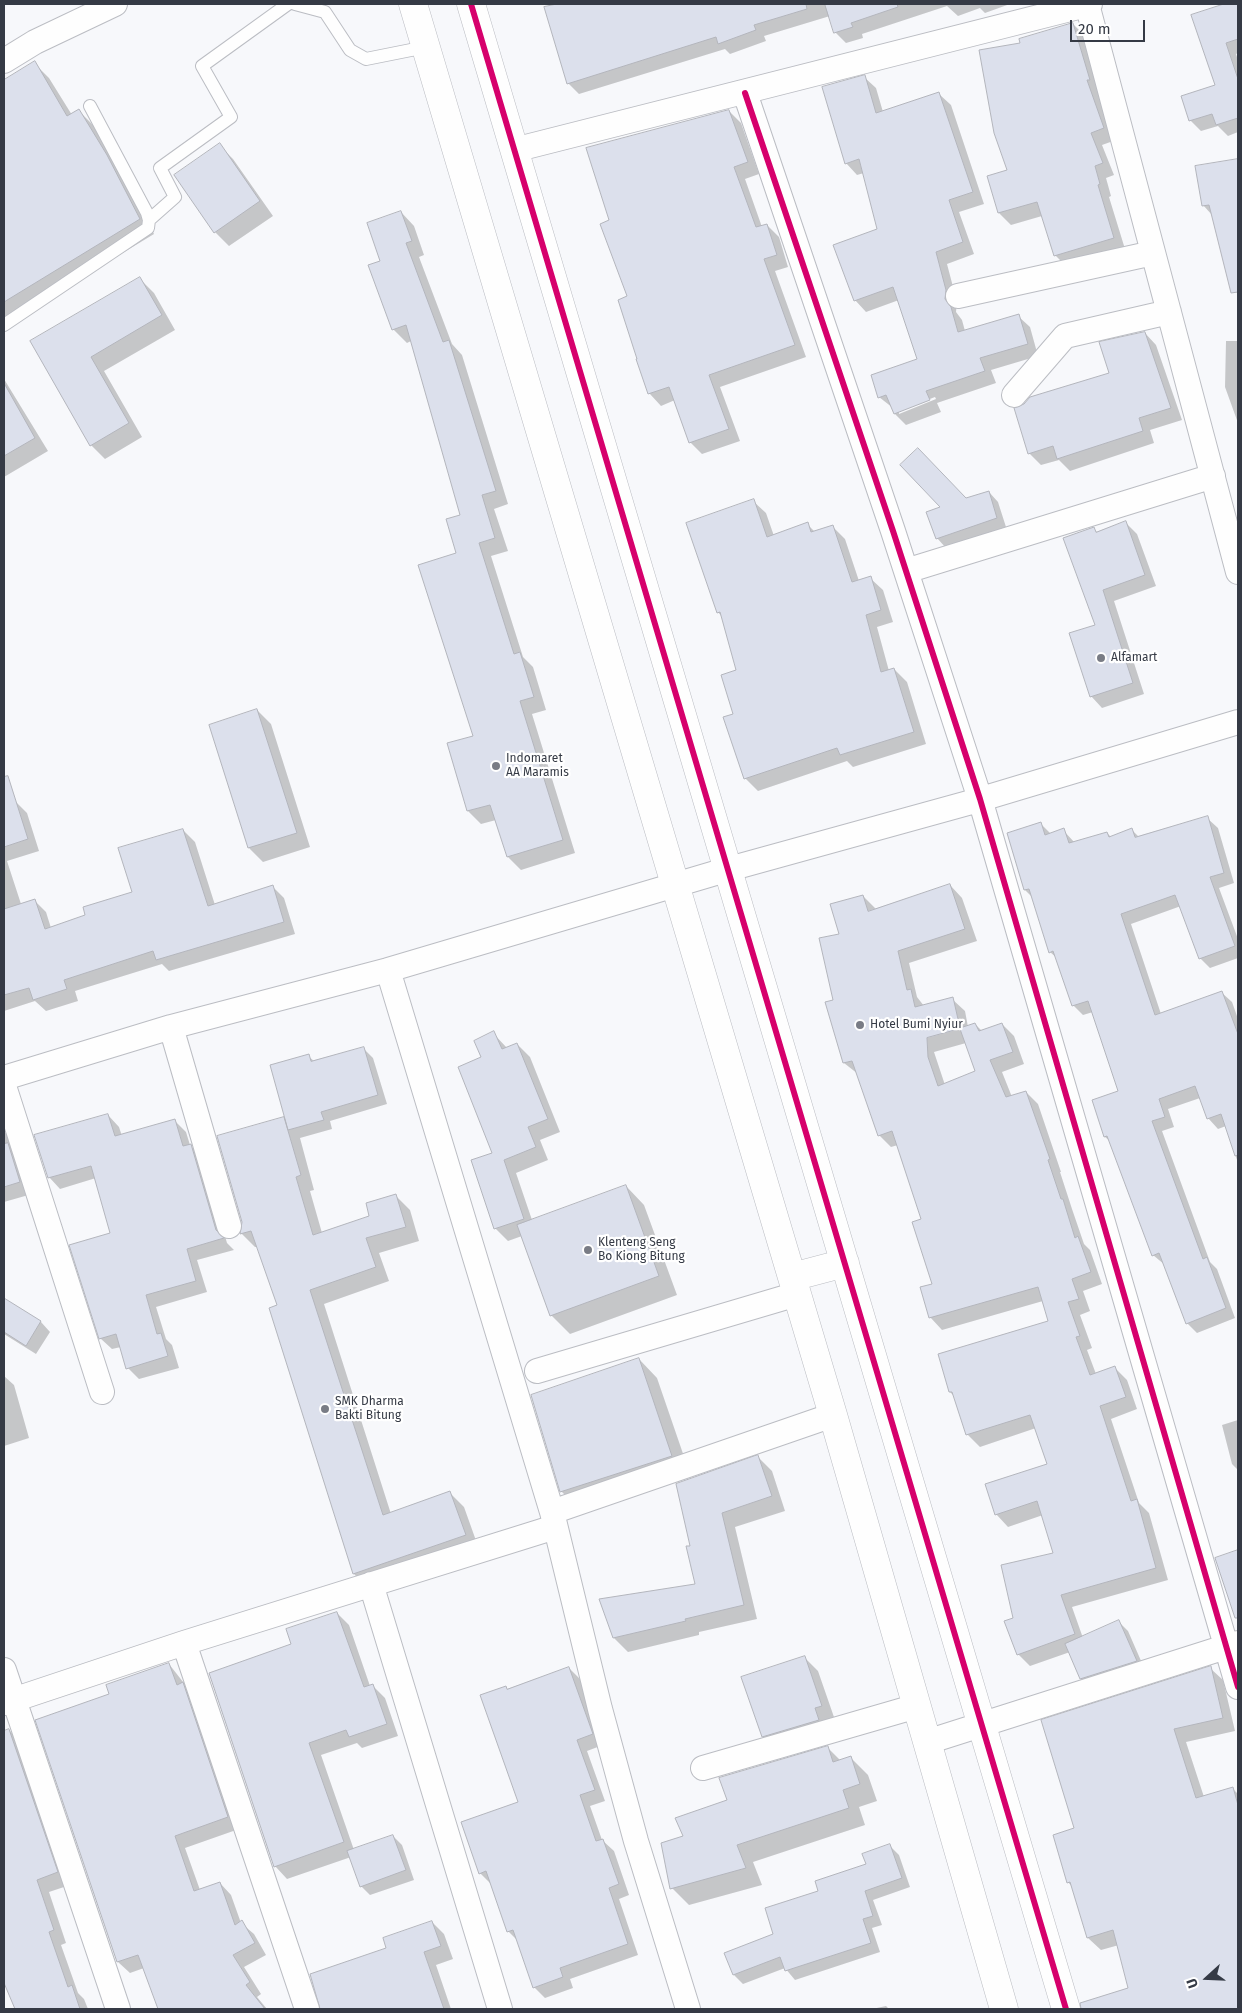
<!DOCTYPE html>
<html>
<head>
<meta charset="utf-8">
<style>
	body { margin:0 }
	#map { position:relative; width:1242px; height:2013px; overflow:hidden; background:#f7f8fb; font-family:"Fira Sans",sans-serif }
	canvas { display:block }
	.frame { position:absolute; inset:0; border:5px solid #353a45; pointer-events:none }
	.north { position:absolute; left:1182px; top:1953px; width:50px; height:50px; -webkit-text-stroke:4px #fff; paint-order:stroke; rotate:250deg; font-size:14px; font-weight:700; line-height:20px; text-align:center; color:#353a45 }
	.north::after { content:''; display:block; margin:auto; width:18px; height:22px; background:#353a45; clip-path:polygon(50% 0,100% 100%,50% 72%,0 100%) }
	.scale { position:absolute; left:1070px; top:20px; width:75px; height:22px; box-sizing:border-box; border:2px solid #353a45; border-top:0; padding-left:6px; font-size:15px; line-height:18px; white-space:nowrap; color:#353a45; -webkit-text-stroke:4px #fff; paint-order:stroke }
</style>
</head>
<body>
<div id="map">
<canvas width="1242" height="2013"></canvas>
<div class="frame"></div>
<div class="north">U</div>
<div class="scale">20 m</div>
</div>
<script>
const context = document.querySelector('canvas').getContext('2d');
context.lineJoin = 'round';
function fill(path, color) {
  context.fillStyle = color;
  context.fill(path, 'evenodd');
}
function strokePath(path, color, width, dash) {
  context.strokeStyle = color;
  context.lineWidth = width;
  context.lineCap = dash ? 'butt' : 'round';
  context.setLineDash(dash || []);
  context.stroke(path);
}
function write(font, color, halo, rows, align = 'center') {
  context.font = font + ' "Fira Sans",sans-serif';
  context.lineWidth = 4.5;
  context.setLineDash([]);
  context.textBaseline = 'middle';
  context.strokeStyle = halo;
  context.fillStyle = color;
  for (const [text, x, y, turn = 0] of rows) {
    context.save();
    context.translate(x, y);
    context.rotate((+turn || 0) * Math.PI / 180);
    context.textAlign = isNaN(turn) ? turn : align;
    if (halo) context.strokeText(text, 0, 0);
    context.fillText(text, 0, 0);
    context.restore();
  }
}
fill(new Path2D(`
	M562 4H1010L985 13 980 8 958 16 947 6 862 34 863 38 846 43 835 32 830 16 764 36 766 41 730 54 725 49 579 94 568 83 546 8Z
	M1230 4H1238V53L1236 54 1238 60V132L1228 136 1218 126 1201 131 1190 120 1217 85 1192 16Z
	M1073 24 1085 36 1116 140 1102 145 1114 175 1106 178 1111 196 1109 197 1125 249 1067 267 1055 255 1042 216 1011 225 999 213 1009 171 1021 44Z
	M34 63 49 78 72 115 79 111 94 126 122 171 154 234 4 325V81Z
	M864 77 876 88 883 112 939 94 951 105 984 204 959 212 974 254 947 264 957 302 956 312 962 320 965 331 1018 316 1030 327 1038 356 991 370 996 383 937 403 941 412 906 425 895 414 893 408 879 397 919 360 899 300 866 312 855 300 879 230 864 173 857 175 846 163ZM935 397 936 399 899 414V411Z
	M729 111 741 123 759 174 745 179 762 227 767 225 779 237 788 267 775 271 806 357 720 387 740 441 702 454 690 442 675 400 661 406 650 394 619 300 629 297 610 221Z
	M219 145 233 159 273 216 229 246 215 232Z
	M1238 160V286L1212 215 1203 205 1196 167Z
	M401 212 414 226 424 255 419 257 452 344 462 355 508 504 494 509 508 551 491 556 523 657 533 667 546 710 532 714 575 853 521 870 508 857 496 820 481 824 468 811 449 744 474 737 458 554 462 515 411 341 407 343 393 329 381 262Z
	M140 279 154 293 175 330 104 371 142 437 105 459 91 445 32 342Z
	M1145 333 1156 345 1182 420 1150 430 1154 443 1070 471 1059 460 1041 465 1029 453 1110 374Z
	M1226 341H1238V423L1225 387Z
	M4 379 48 451 4 477Z
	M989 492 998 502 1006 527 946 548 937 538 966 499Z
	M753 501 766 513 774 536 807 524 815 532 832 526 845 539 859 581 870 578 883 590 893 622 877 627 889 671 894 669 907 682 926 744 853 767 847 761 758 791 745 778 735 715 737 671 722 617 718 612Z
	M1126 523 1137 534 1156 586 1114 601 1144 694 1102 708 1091 696 1096 626 1094 529 1098 533Z
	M257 710 271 724 310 847 263 862 249 848 210 725Z
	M15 801 27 813 39 851 7 861 21 904 34 900 46 912 51 928 87 916 134 892 183 830 195 842 215 905 272 886 284 898 295 934 169 971 162 964 75 991 78 1001 46 1011 35 1001 4 1011V805Z
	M1207 818 1218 828 1234 883 1219 888 1238 939V958L1210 968 1200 958 1181 906 1131 924 1161 1014 1221 992 1232 1002 1238 1019V1163L1226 1126 1218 1129 1208 1118 1200 1098 1168 1109 1174 1127 1162 1131 1210 1262 1217 1269 1235 1318 1197 1333 1187 1323 1165 1265 1153 1255 1111 1142 1105 1137 1120 1092 1093 1012 1083 1015 1073 1005 1058 959 1050 952 1033 898 1025 890 1041 824 1051 834 1063 830 1075 843 1107 833 1111 837 1132 830 1139 837Z
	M950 885 962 898 977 941 909 963 917 997 924 1006 952 999 965 1011 968 1027 975 1024 982 1031 1002 1024 1014 1036 1024 1064 1002 1072 1012 1097 1026 1092 1038 1104 1061 1172H1060L1072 1209 1084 1244 1090 1250 1102 1284 1083 1291 1090 1311 1080 1315 1092 1348 1087 1350 1096 1374 1115 1368 1127 1380 1137 1409 1111 1419 1139 1503 1149 1513 1168 1580 1072 1607 1083 1638 1119 1622 1128 1631 1145 1670 1091 1687 1081 1678 1070 1652 1030 1666 1018 1654 1015 1618 1055 1554 1043 1515 1008 1527 996 1514 1049 1465 1036 1428 980 1447 967 1434 955 1397 950 1392 1050 1322 1043 1301 942 1330 930 1317 934 1285 923 1220 898 1145 891 1147 879 1135 858 1074 844 1063 834 1000 840 935 863 896 876 909ZM966 1043 976 1071 945 1085 934 1052Z
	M493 1033 507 1048 517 1044 530 1057 560 1132 540 1140 548 1160 516 1173 532 1220 626 1186 644 1205 677 1295 570 1334 551 1315 522 1236 508 1241 495 1228 494 1154 483 1058Z
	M364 1049 373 1058 387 1104 330 1121 332 1129 300 1138 314 1190 310 1191 322 1233 371 1216 396 1196 410 1210 419 1241 379 1253 389 1281 324 1304 391 1514 450 1493 464 1507 479 1549 368 1588 354 1574 270 1309 279 1306 258 1247H255L241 1233 284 1118 287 1122 308 1056 314 1061Z
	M108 1115 119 1127 122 1136 175 1121 186 1132 190 1145 202 1157 227 1243 234 1250 197 1260 207 1292 156 1307 166 1339 172 1345 179 1368 139 1379 128 1368 121 1347 112 1349 100 1338 112 1234 96 1178 60 1189 49 1177Z
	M4 1131 15 1143 32 1194 4 1202Z
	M4 1300 41 1322 50 1332 36 1354 4 1334Z
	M639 1359 657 1378 690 1474 580 1510 562 1492 532 1396Z
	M4 1376 14 1385 29 1438 4 1446Z
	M1238 1420V1470L1232 1464 1222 1425Z
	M758 1457 772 1471 785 1511 735 1527 757 1619 699 1632V1635L628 1652 614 1638 696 1585 691 1546Z
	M1238 1551V1620L1216 1559Z
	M337 1613 349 1625 370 1686H373L385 1698 398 1736 362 1748 357 1743 321 1755 354 1850 393 1836 402 1845 414 1880 370 1895 361 1886 351 1857 287 1879 275 1866 293 1645Z
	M804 1657 818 1671 835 1720 777 1750 763 1736Z
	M169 1664 194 1696 239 1829 185 1848 200 1890 220 1883 231 1895 241 1923 254 1934 266 1955 244 1967 261 1994 257 1997 267 2009H159L144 1968 130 1973 118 1962 110 1695Z
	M569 1668 580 1679 603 1745 587 1751 605 1801 590 1806 602 1840 614 1851 629 1895 619 1899 638 1955 570 1979 573 1988 545 1998 534 1987 517 1940 508 1931 491 1884 480 1873 519 1803 508 1690Z
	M1210 1668 1223 1680 1235 1731 1186 1742 1204 1797 1233 1789 1238 1794V2009H1105L1102 1998 1130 1989 1119 1945 1101 1950 1088 1938 1073 1888 1068 1882 1076 1829Z
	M9 1730 22 1743 70 1885 49 1892 66 1943 61 1945 78 1993 84 1999 88 2009H16L4 1977V1732Z
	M828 1748 841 1761 851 1758 868 1775 877 1801 859 1807 865 1825 753 1862 762 1885 689 1905 672 1888 728 1801Z
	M890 1846 899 1855 910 1887 873 1900 882 1925 872 1928 880 1952 795 1980 785 1968 743 1984 734 1975 775 1935Z
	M432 1922 444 1934 453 1959 436 1965 451 2009H321V2005L388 1948Z
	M886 2006 889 2009H872Z`), '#0003');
const building = new Path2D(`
	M557 4H806L807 9 754 25 756 30 718 44 716 37 567 84 544 7Z
	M825 4H897L898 7 851 23 853 27 834 33Z
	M1224 4H1238V39L1226 43 1238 79V118L1216 125 1212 114 1189 121 1181 96 1215 85 1191 15Z
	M1073 23 1090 80H1087L1104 128 1091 133 1103 163 1095 166 1100 184 1098 185 1114 238 1054 256 1037 202 998 213 987 176 1007 170 994 133 979 50 1020 43 1019 39Z
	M35 61 67 116 79 109 107 155 140 219 4 302V80Z
	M865 75 876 113 939 92 973 192 949 200 963 242 936 252 946 290 945 299 951 307 958 332 1019 314 1028 344 980 358 985 371 926 391 930 400 894 414 886 395 878 398 871 375 917 359 893 287 854 301 833 245 877 229 859 159 845 164 822 87Z
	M729 110 748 162 734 167 756 227 767 224 777 255 764 259 795 345 709 375 729 429 689 443 669 387 648 394 636 359H637L618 300 627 296 600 224 609 220 586 148Z
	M220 143 260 201 214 233 174 175Z
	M1238 159V292L1231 293 1209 205 1202 206 1195 166Z
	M401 211 412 241 406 243 443 342 449 340 496 491 482 495 495 538 479 543 514 654 520 652 534 697 520 701 563 840 507 857 490 805 467 811 447 743 473 736 418 565 456 553 446 519 460 515 406 325 392 330 368 265 380 261 367 223Z
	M140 277 162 315 91 357 129 423 90 446 30 341Z
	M1145 332 1171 408 1139 418 1143 431 1057 459 1053 446 1028 454 1014 408 1024 404 1030 397 1109 373 1099 342Z
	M4 383 35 438 4 456Z
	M918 448 966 498 989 491 997 518 936 539 926 512 940 507 900 465Z
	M754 499 767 537 808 522 811 532 833 525 852 582 871 576 881 610 866 615 881 672 894 668 914 732 840 755 837 748 744 779 723 717 733 714 721 675 736 670 720 612 717 613 686 523Z
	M1126 521 1145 575 1103 590 1133 683 1090 697 1069 633 1095 625 1063 538 1094 527 1096 532Z
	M257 709 297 833 248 848 209 725Z
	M8 776 28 839 4 847V777Z
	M1208 816 1224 873 1210 877 1235 946 1199 959 1175 895 1121 914 1155 1015 1222 991 1238 1034V1155L1235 1156 1221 1114 1207 1119 1195 1086 1159 1099 1165 1117 1152 1121 1203 1259 1207 1257 1226 1308 1186 1324 1159 1253 1152 1256 1107 1136 1104 1137 1092 1100 1118 1091 1088 1001 1072 1006 1053 951 1049 953 1029 889 1024 890 1007 833 1041 822 1045 835 1064 828 1069 843 1107 832 1109 837 1132 828 1135 837Z
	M183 829 208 906 273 885 284 922 156 960 153 951 64 980 67 989 33 1000 29 988 4 995V909L35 899 45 929 85 915 83 907 132 892 118 848Z
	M950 884 965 929 898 951 907 990 911 989 915 1007 953 997 960 1028 975 1023 979 1031 1002 1023 1013 1052 990 1060 1006 1097 1026 1091 1050 1159 1048 1160 1061 1199H1063L1075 1238 1078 1236 1091 1272 1072 1279 1079 1299 1068 1302 1080 1336 1076 1337 1090 1375 1115 1366 1126 1397 1100 1406 1131 1501 1137 1499 1156 1568 1061 1595 1075 1634 1017 1655 1004 1621 1013 1618 1001 1565 1053 1553 1037 1501 995 1515 985 1484 1047 1464 1030 1415 966 1435 952 1392H949L938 1354 1048 1321 1038 1287 929 1318 920 1287 932 1284 912 1222 921 1219 892 1131 878 1136 852 1061 843 1063 825 1002 833 1000 819 938 839 934 830 904 863 895 868 911ZM960 1029 975 1071 938 1086 928 1057 927 1038Z
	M494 1031 502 1049 517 1043 548 1119 528 1127 536 1147 504 1160 524 1219 494 1229 471 1160 492 1153 458 1067 481 1057 474 1041Z
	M364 1047 378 1095 321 1112 324 1120 288 1130 270 1065 309 1054 311 1061Z
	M108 1114 115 1136 175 1119 183 1146 191 1144 216 1230 224 1238 187 1249 196 1281 146 1295 157 1334 161 1333 168 1356 126 1369 116 1334 99 1339 69 1245 110 1233 91 1166 48 1178 34 1135Z
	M284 1117 301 1175 296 1177 313 1235 369 1216 366 1203 396 1194 406 1227 366 1238 376 1267 310 1290 383 1515 450 1491 466 1535 353 1574 269 1308 277 1305 251 1231 240 1234 242 1222 217 1136Z
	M8 1143 20 1182 4 1187V1144Z
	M626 1185 659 1276 550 1316 517 1225Z
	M4 1298 41 1321 26 1346 4 1332Z
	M639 1358 672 1456 560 1492 531 1395Z
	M758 1455 772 1496 722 1513 744 1605 685 1619 686 1621 613 1638 599 1599 695 1584 686 1546H690L676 1484Z
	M1238 1550V1618H1235L1215 1558Z
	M337 1612 364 1687 373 1684 387 1724 349 1737 346 1730 309 1743 344 1842 274 1867 209 1673 291 1644 286 1629Z
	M1119 1620 1137 1661 1080 1679 1065 1644Z
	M805 1656 822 1706 815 1708 819 1720 762 1737 741 1677Z
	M169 1663 177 1685 183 1682 228 1817 175 1836 194 1891 220 1882 235 1925 242 1920 255 1943 233 1955 250 1982 246 1985 265 2009H158L138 1955 117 1962 35 1720 109 1694 106 1685Z
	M1211 1666 1223 1718 1174 1729 1196 1798 1233 1787 1238 1805V2009H1081L1080 2003 1128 1988 1113 1930 1087 1938 1070 1882 1067 1883 1053 1835 1074 1828 1041 1720Z
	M569 1667 593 1734 577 1740 595 1790 580 1795 596 1841 603 1839 619 1884 609 1888 628 1944 560 1968 563 1977 533 1988 513 1930 507 1932 486 1871 479 1874 461 1822 518 1802 480 1695 506 1686 507 1689Z
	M9 1729 58 1872 37 1880 54 1930 49 1932 68 1987 72 1985 80 2009H15L4 1983V1731Z
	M828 1746 833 1762 851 1756 860 1784 843 1790 849 1808 737 1845 746 1868 670 1889 661 1843 683 1836 675 1818 727 1800 719 1778Z
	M393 1835 406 1870 360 1887 347 1851Z
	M890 1844 902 1878 865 1891 873 1916 863 1919 871 1943 785 1971 780 1957 733 1975 724 1953 773 1934 765 1908 818 1891 815 1881 866 1864 862 1854Z
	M432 1921 441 1946 424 1952 444 2009H320L310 1974 386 1948 383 1938Z`);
fill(building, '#dce0ec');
strokePath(building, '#b3b5bc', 1);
const lane = new Path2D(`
	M295 4 325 12 350 50 366 59 426 47
	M149 220 175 197 160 168 231 117 202 66 288 4
	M4 325 148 228 149 220 147 213 90 106`);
const street = new Path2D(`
	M1087 4 1238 572
	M4 61 35 42 115 4
	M745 93 893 531 980 799 1238 1687
	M514 150 1090 4
	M958 296 1153 253
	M1014 395 1065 336 1169 312
	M906 571 1213 476
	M388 970 552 1512 600 1709 636 1841 688 2009
	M171 1027 229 1226
	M4 1078 171 1027 388 970 729 869 968 803 1238 722
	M4 1086 102 1392
	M537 1371 797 1294
	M552 1512 833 1415
	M371 1584 500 2009
	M184 1643 307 2009
	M4 1670 118 2009
	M4 1703 184 1643 555 1527
	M927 1742 1238 1643
	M703 1768 917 1706`);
const secondary = new Path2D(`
	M413 4 833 1415 1004 2009
	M471 4 1066 2009
	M792 1277 845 1263`);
strokePath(lane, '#bbbdc3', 14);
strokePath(street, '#bbbdc3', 26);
strokePath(secondary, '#bbbdc3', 29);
strokePath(lane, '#fefefe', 12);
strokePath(street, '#fefefe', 24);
strokePath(secondary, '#fefefe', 28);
strokePath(new Path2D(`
	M471 4 1066 2009
	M745 93 893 531 980 799 1238 1687`), '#d6006c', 6);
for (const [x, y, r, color] of [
	[1101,658,5,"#797c85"],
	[496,766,5,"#797c85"],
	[860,1025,5,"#797c85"],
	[588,1250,5,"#797c85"],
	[325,1409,5,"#797c85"]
]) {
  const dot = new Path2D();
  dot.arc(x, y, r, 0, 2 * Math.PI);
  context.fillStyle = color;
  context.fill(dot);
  strokePath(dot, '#fff', 2);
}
write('12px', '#353a45', '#fff', [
	["Alfamart",1111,658],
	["Indomaret",506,759],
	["AA Maramis",506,773],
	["Hotel Bumi Nyiur",870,1025],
	["Klenteng Seng",598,1243],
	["Bo Kiong Bitung",598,1257],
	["SMK Dharma",335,1402],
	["Bakti Bitung",335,1416]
], 'left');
</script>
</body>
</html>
